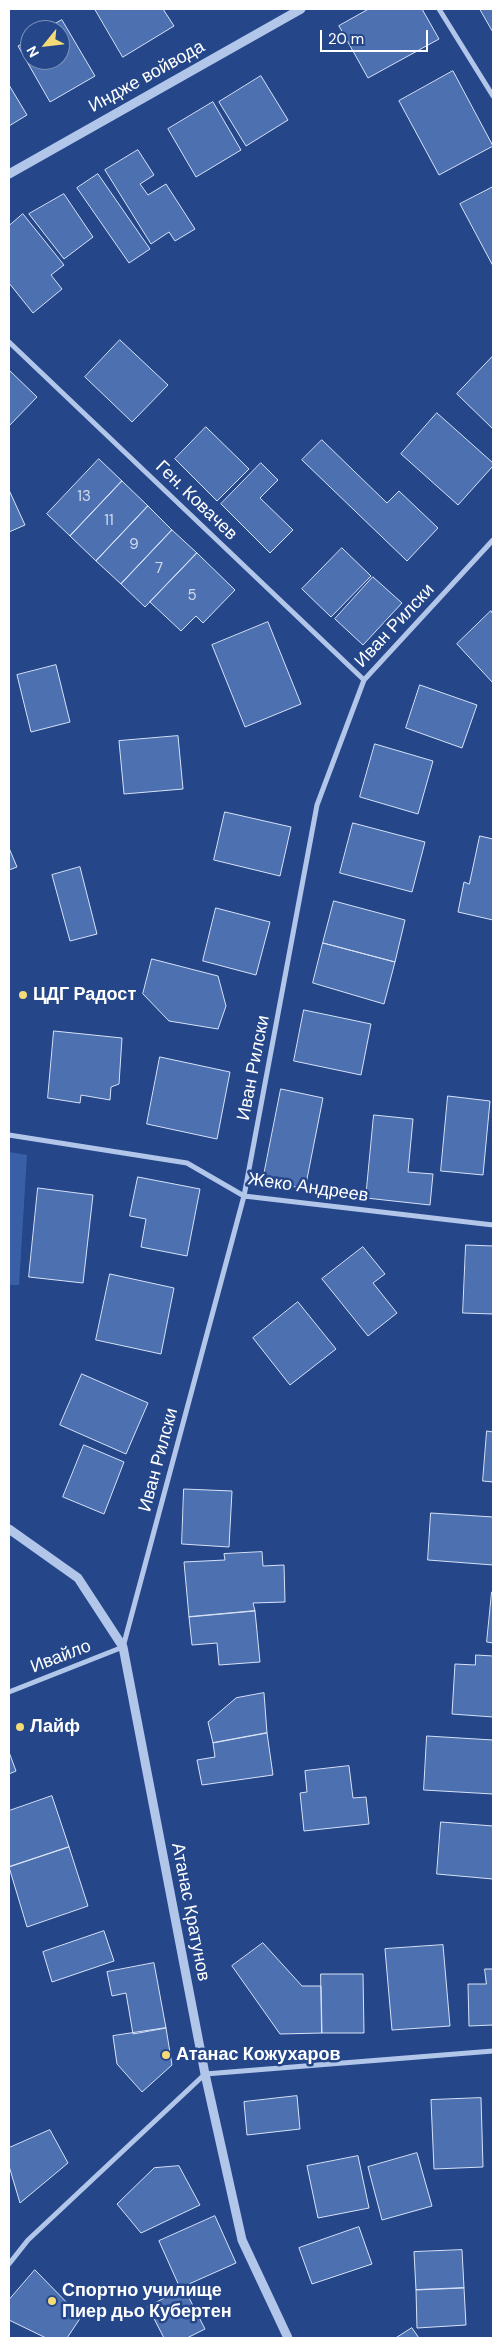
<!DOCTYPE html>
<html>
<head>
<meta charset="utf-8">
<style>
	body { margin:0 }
	#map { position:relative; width:502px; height:2347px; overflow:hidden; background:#25478a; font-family:"DM Sans",sans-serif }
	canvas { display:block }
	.frame { position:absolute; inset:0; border:10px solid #fff; pointer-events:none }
	.north { position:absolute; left:20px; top:20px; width:50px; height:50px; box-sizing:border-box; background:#25478a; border:1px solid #7c91b9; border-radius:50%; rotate:241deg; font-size:14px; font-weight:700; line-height:20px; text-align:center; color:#fff }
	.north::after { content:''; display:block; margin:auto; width:18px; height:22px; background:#f4db76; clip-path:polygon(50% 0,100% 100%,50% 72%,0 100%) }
	.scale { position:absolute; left:320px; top:30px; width:108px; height:22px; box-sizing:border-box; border:2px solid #fff; border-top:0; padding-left:6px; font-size:15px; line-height:18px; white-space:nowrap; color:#fff; -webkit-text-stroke:4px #25478a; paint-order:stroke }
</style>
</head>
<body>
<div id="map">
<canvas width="502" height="2347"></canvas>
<div class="frame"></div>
<div class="north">N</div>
<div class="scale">20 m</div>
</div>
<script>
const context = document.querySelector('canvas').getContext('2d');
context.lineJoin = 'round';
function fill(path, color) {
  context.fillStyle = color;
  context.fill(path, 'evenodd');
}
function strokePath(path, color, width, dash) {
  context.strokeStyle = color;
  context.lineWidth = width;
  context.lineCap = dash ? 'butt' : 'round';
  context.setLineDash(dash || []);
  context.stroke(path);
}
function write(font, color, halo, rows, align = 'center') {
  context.font = font + ' "DM Sans",sans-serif';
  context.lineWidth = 5;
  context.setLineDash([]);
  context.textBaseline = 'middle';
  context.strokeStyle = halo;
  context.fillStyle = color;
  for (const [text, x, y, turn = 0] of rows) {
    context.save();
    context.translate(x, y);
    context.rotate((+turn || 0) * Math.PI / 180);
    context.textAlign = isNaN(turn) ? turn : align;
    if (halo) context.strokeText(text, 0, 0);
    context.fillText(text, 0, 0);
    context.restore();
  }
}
fill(new Path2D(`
	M9 1152 27 1155 19 1285H9Z`), '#3960a6');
const building = new Path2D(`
	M95 9H163L174 26 123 57Z
	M369 9H422L439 39 368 78 339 26Z
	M480 9H493V32Z
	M62 20 95 76 50 102 18 46 30 39V60H60V30H44Z
	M453 71 493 146 439 175 399 101Z
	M261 76 288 120 246 146 219 102Z
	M9 85 27 115 9 126Z
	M213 102 241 150 196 177 168 129Z
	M138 150 154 175 140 184 148 195 166 184 195 229 175 241 169 232 151 244 105 170Z
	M98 174 150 249 129 263 77 188Z
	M493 187V266L460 204Z
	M64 194 93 237 64 259 29 214Z
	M23 214 64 265 51 275 62 289 33 313 9 283V226Z
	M120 340 168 385 132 422 85 377Z
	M493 356V429L457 394Z
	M9 370 37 397 9 426Z
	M437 413 493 463V466L458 505 401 454Z
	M206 427 249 469 217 501 175 459Z
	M322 440 387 503 399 491 438 528 407 561 302 460Z
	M99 459 122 481 70 536 47 514Z
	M261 463 278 480 260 498 293 530 270 553 221 504Z
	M122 481 148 506 96 561 70 536Z
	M9 490 25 525 9 532Z
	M148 506 172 530 121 584 96 561Z
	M172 530 197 553 145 607 121 584Z
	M342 548 371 576 331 617 302 589Z
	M197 553 235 590 203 623 196 616 181 631 150 602Z
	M373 577 402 603 363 645 335 619Z
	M491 611 493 614V683L457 644Z
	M268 622 301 704 245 727 212 645Z
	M56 665 70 722 31 732 17 675Z
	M420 685 477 705 462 748 406 728Z
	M178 736 183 789 124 794 119 741Z
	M375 744 433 761 418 814 360 797Z
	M225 812 291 827 280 876 214 860Z
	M353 823 425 842 412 892 340 873Z
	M480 836 493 839V920L458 912 464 882 469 884Z
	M9 848 17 867 9 870Z
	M80 867 97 934 70 941 52 875Z
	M334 901 405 920 395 962 323 943Z
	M216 908 270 922 256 975 203 961Z
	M323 943 395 962 384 1004 313 983Z
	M152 959 218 976 226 1006 218 1029 169 1021 143 994Z
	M304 1010 371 1024 361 1075 294 1061Z
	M54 1031 122 1038 119 1084 111 1087 110 1100 81 1095 80 1103 48 1098Z
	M160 1057 230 1072 217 1139 147 1124Z
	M281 1089 323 1098 305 1189 263 1180Z
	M448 1096 490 1101 483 1175 441 1171Z
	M374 1115 413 1119 408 1172 433 1174 430 1205 366 1198Z
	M138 1177 200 1189 187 1256 141 1247 146 1219 130 1216Z
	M38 1188 93 1195 83 1283 29 1277Z
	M466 1245 493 1246V1314L463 1313Z
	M363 1247 385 1274 373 1283 397 1313 368 1336 322 1279Z
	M110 1274 174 1288 161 1354 96 1340Z
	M298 1302 336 1349 290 1385 253 1338Z
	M82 1374 148 1403 126 1454 60 1425Z
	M487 1431 493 1432V1482L483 1481Z
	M84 1445 124 1462 104 1514 63 1497Z
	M184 1489 232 1491 229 1547 182 1544Z
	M431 1513 493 1517V1565L428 1560Z
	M262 1552 263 1566 284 1565 285 1602 253 1603 255 1611 189 1617 184 1562 225 1560 224 1554Z
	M492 1592H493V1643L487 1642Z
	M255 1611 260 1662 219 1665 217 1643 192 1645 189 1617Z
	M476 1655 493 1656V1717L452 1714 455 1664 475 1665Z
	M264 1693 267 1733 213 1743 208 1722 236 1698Z
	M267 1733 273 1775 202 1785 197 1760 215 1757 213 1743Z
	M427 1736 493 1740V1794L424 1790Z
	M9 1752 16 1771 9 1774Z
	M349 1766 353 1798 366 1797 369 1824 304 1831 300 1793 307 1792 305 1771Z
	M52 1796 69 1847 9 1867V1811Z
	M441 1822 493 1826V1879L437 1874Z
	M69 1847 88 1906 27 1927 9 1867Z
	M104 1931 114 1961 52 1982 43 1952Z
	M263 1943 302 1986H321L322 2033 280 2034 232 1966Z
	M443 1945 450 2026 392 2030 385 1949Z
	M154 1963 166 2028 133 2034 126 1993 112 1996 107 1972Z
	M485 1969H493V2025L469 2026 468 1984H486Z
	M321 1974H363L364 2033H322Z
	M166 2028 172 2065 142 2092 117 2064 113 2036Z
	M297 2096 300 2129 247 2135 244 2102Z
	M481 2098 483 2167 434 2169 431 2100Z
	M50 2130 68 2163 20 2203 9 2166V2148Z
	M417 2153 432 2206 382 2220 368 2167Z
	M358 2156 369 2208 318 2218 307 2166Z
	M179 2166 200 2205 141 2233 117 2204 154 2168Z
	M215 2216 236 2263 180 2288 159 2241Z
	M359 2227 372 2264 312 2284 299 2248Z
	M462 2250 464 2288 416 2290 414 2252Z
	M35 2270 81 2317 67 2338H46L9 2320V2300Z
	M184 2288 205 2329 187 2338H164L148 2307Z
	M464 2288 466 2325 417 2328 416 2290Z
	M412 2328 419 2338H396Z`);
fill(building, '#4d70b1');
strokePath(building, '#d6e2f7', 1);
strokePath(new Path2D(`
	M439 9 493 96
	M9 342 364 680
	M9 1135 187 1163 244 1196 493 1225
	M9 1692 123 1647 244 1196 317 805 364 680 493 540
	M9 2264 28 2240 205 2074 493 2051`), '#b2c6ea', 5);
strokePath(new Path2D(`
	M9 174 301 9
	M9 1529 78 1578 123 1647 205 2074 242 2240 288 2338`), '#b2c6ea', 9);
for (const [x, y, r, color] of [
	[23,995,5,"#f4db76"],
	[20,1727,5,"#f4db76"],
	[166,2055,5,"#f4db76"],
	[52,2301,5,"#f4db76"]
]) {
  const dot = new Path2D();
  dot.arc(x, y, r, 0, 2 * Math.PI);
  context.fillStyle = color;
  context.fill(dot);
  strokePath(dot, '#25478a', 2);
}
write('15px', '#d2dbec', null, [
	["13",84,497],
	["11",109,521],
	["9",134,545],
	["7",159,569],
	["5",192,596]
]);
write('18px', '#fff', '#25478a', [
	["Индже войвода",147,77,-29],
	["Ген. Ковачев",196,501,44],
	["Иван Рилски",395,626,-47],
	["Иван Рилски",254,1068,-79],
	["Жеко Андреев",308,1188,8],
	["Иван Рилски",159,1460,-75],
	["Ивайло",61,1657,-21],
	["Атанас Кратунов",190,1912,79]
]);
write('bold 18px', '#fff', '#25478a', [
	["ЦДГ Радост",33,995],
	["Лайф",30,1727],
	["Атанас Кожухаров",176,2055],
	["Спортно училище",62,2291],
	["Пиер дьо Кубертен",62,2312]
], 'left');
</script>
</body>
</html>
